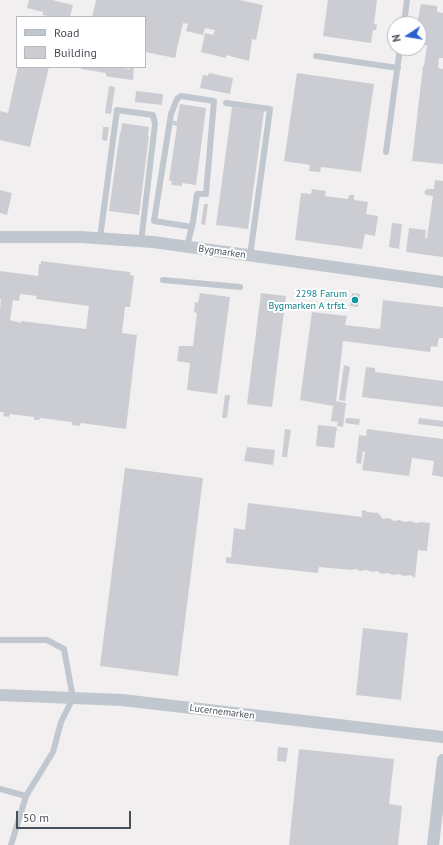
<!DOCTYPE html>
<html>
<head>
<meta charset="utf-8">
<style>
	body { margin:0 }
	#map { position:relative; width:443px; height:845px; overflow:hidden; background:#f1efef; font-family:"PT Sans",sans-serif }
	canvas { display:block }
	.legend { position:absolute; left:16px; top:16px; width:130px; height:52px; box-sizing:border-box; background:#fff; border:1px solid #b6b9bd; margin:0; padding:5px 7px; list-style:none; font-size:12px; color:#49505a }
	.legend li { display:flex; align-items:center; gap:8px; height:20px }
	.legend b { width:20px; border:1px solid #b6b9bd }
	.north { position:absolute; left:387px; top:16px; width:40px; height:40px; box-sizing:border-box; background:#fff; border:1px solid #b6b9bd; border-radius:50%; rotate:258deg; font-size:11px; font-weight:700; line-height:16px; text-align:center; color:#49505a }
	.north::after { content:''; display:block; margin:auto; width:14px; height:18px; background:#2b61cf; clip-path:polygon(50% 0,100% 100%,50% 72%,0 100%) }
	.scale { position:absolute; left:16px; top:811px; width:115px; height:18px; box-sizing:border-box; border:2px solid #49505a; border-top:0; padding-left:5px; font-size:12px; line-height:14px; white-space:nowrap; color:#49505a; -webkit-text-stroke:3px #fff; paint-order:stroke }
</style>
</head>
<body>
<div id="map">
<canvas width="443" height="845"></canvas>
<ul class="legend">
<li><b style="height:5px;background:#c1c7cf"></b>Road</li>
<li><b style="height:11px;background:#cccdd3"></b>Building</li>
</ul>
<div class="north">N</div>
<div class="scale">50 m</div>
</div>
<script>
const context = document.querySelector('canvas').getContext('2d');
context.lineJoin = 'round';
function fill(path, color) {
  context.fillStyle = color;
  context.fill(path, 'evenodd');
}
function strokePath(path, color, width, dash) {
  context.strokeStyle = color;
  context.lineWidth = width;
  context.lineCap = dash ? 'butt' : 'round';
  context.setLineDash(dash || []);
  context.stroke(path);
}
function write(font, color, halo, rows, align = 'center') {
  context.font = font + ' "PT Sans",sans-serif';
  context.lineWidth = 4;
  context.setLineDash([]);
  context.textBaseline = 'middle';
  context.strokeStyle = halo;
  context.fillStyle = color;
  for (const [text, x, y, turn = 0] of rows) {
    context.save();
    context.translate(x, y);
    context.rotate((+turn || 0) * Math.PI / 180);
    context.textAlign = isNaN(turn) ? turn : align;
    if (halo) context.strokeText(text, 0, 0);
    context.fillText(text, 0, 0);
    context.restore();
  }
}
fill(new Path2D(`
	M29 0H52L73 5 70 17H52L43 15V12L27 8Z
	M96 0H239L263 5 256 40 252 39 249 61 226 55V58L201 52 205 33 213 35 215 30 205 28 203 35 186 31 188 24 183 23 175 58 145 52V17H92Z
	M328 0H377L374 24 377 25 376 30H373L371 43 323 36Z
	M421 4 437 6V12L443 13V58H439L438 68 443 69V164L412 161 423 66H424L427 45H419V24H417Z
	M18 67H49L30 147 0 140V111L8 113Z
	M81 67H114L130 69V67H134L133 80 110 77 106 76V73L81 69Z
	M209 73 233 78 230 94 200 88 203 75 208 76Z
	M297 73 374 84 361 172 321 167 320 172 309 171 310 165 284 161Z
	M109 86 115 87 111 114 105 113Z
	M136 91 163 94 162 105 135 102Z
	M180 104 206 108 196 185 182 183V186L171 185 172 181H169L177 126 173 125V121H177Z
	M232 107 264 111 248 229 216 225Z
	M122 123 149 127 148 136H149L139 215 109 211 120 132H121Z
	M103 127H109L107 141 102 140Z
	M435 180 443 181V257L406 252 409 228 426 230 425 238H427L433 196 426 195 424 192 427 189H434Z
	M312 189 326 191 325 196 348 199 349 195H354V200L368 202 366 214 378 216 375 236 365 234 362 249 295 240 301 193 311 194Z
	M0 190 12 193 7 215 0 213Z
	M204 204H208L205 225 201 224Z
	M392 223 402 224 399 249 389 247Z
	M41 261 130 272V275L134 276 130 307H125L122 333 137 335 126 429 81 423 80 426 72 425V422L40 418 39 420H34V417L10 414 9 417 3 416 4 412H0V310L1 299H0V271L38 276 39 264H41ZM20 294 37 296 36 299 89 306 86 329 21 321V323L10 320 13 300 19 301Z
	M200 293 230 297 217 394 187 390 190 363 177 361 179 346H193L197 313 194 312 195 302 198 303Z
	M261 293 286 296 272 407 247 404Z
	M352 293 360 294 358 307 350 306Z
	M383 300 443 307V338H439L437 347 431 346 430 352 343 341 336 401 346 403 343 427 337 426 338 422 331 421 333 406 300 400 312 312 347 316 345 325 380 329Z
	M344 365 350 367 345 401 339 400Z
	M366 367 375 368V372L443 381V407L362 397Z
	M225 395H230L227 418H222Z
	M346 418 360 419 359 425 345 423Z
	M419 418 443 421V427L418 424Z
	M318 425 337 427 334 448 316 446Z
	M285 429 291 430 287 457H282Z
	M367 429 443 439V477L432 475 434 461 412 458 409 476 362 470 365 452 363 451 361 464 356 463 359 435 366 436Z
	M247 447 275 450 273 465 244 461Z
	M125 468 203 478 178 676 100 666Z
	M248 503 362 517V510L367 511V512L378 513 383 519 389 518 394 521 399 520 405 522 410 521 416 523 421 522 430 523 427 551 418 550 415 578 410 575 404 576 399 574 393 575 388 573 382 574 377 571 372 572 366 570 360 571 356 569H353V570L319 567 318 573 226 563V557L231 558 234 528 245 530Z
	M363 628 408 633 401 700 356 695Z
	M278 747 288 748 286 762 277 761Z
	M299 749 394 759 389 804 402 806 398 845H289Z`), '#cccdd3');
strokePath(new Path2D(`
	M404 24 407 0
	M316 56 398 68
	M226 103 270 109 250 256
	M386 152 400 48
	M100 238 117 110 153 115 155 124 141 242
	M187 247 193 222 197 194H206L214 101 181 96 177 99 171 114 154 221 192 227
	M163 280 240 287
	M0 640H47L64 649 73 698 61 722 53 752 26 796 11 845
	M0 789 26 796`), '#c1c7cf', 6);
strokePath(new Path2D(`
	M0 237H81L153 242 443 282
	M0 695 122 700 443 737
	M433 845 443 760`), '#c1c7cf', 12);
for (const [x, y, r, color] of [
	[355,300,4,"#0f9aa8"]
]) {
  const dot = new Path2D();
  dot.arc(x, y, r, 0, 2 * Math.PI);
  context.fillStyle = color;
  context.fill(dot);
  strokePath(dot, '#fff', 1.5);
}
write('10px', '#49505a', '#fff', [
	["Bygmarken",222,252,8],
	["Lucernemarken",222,712,7]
]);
write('10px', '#0d838f', '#fff', [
	["2298 Farum",347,294],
	["Bygmarken A trfst.",347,306]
], 'right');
</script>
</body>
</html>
